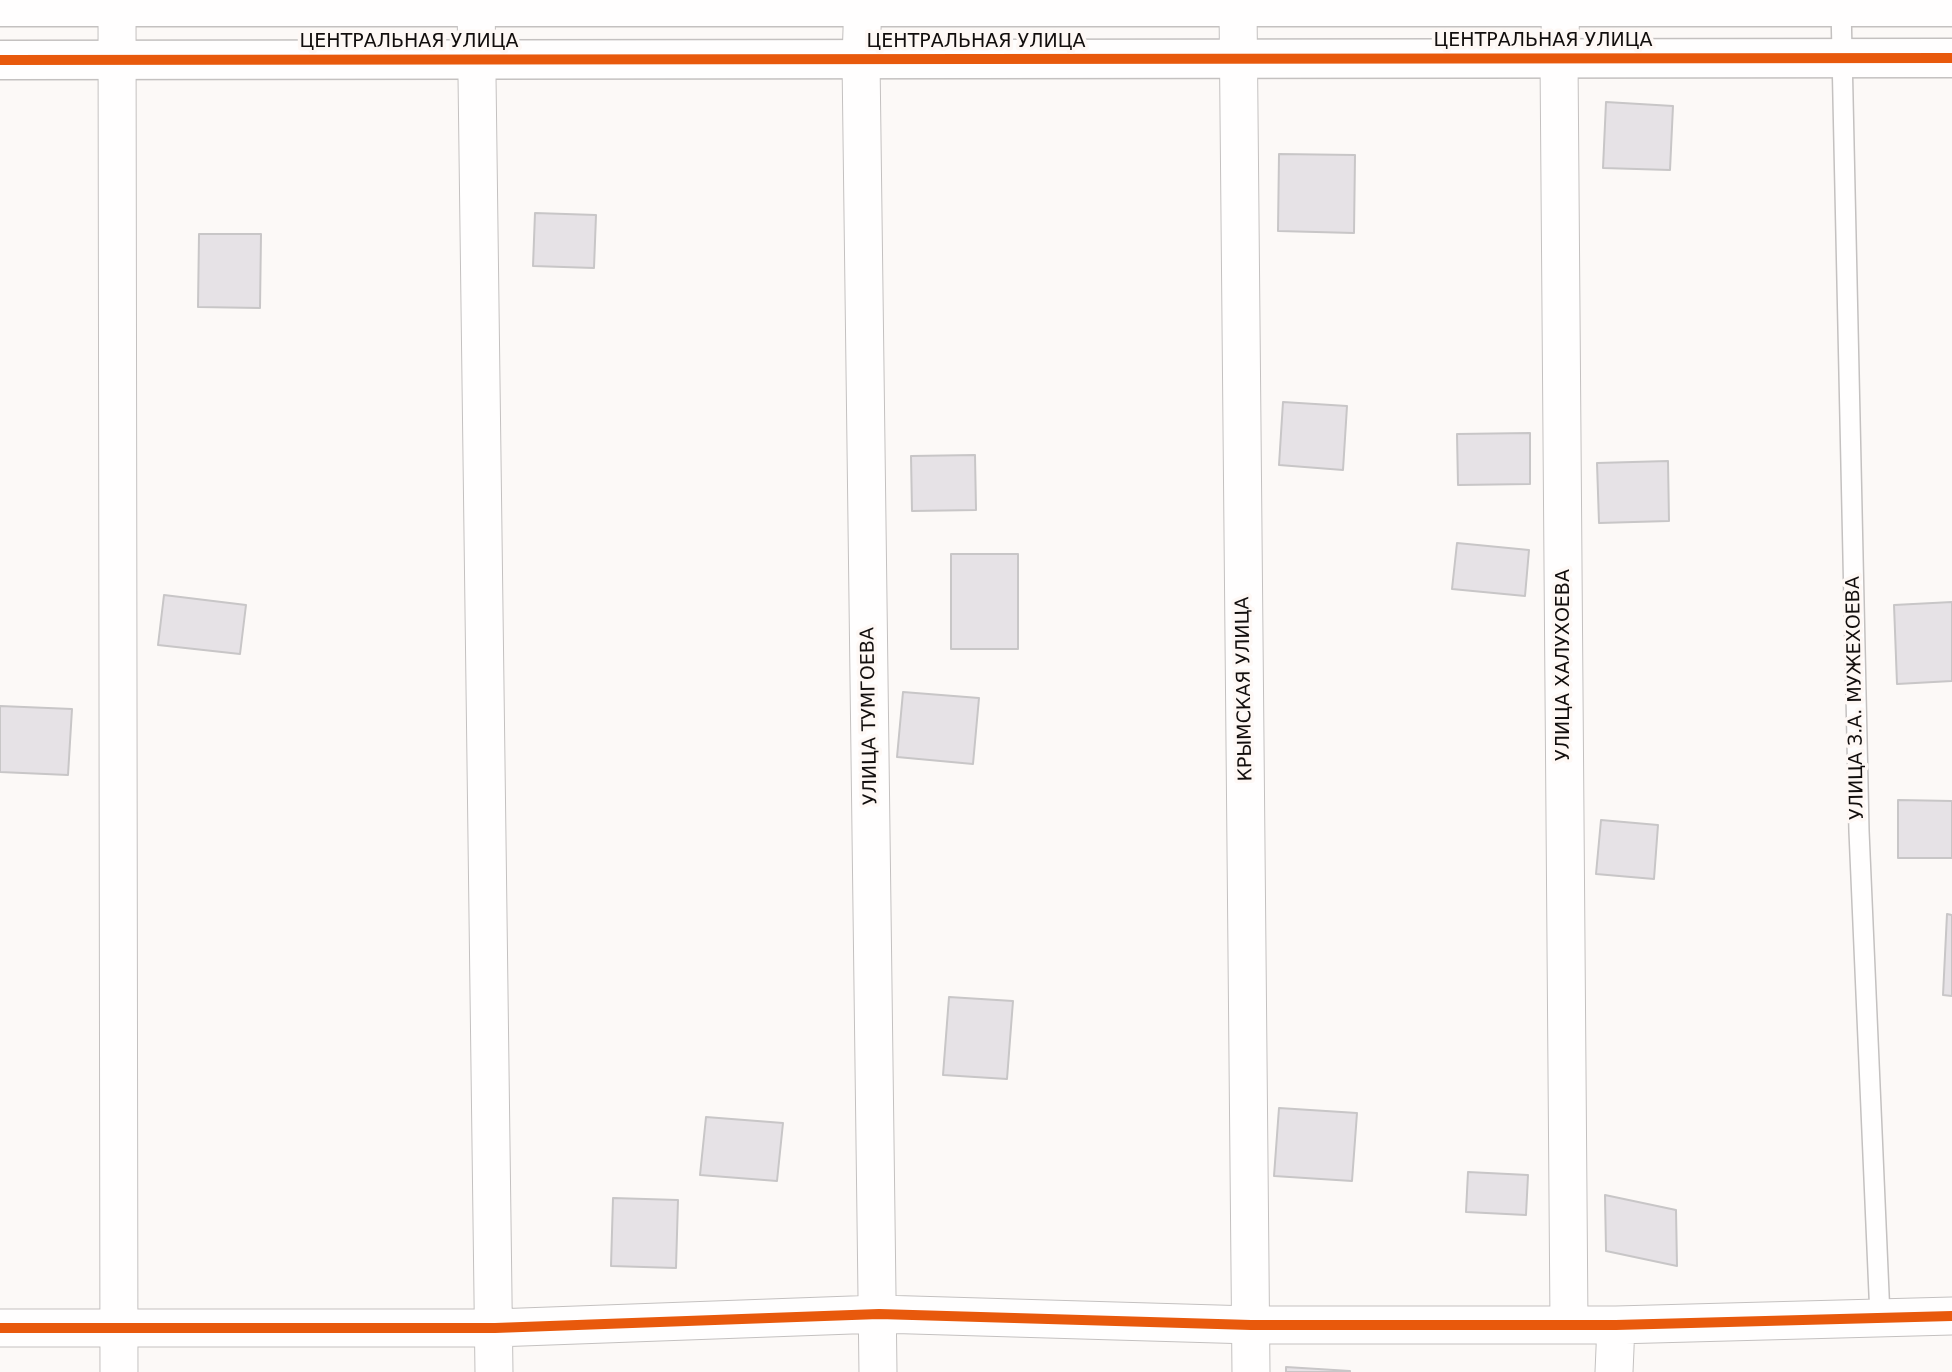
<!DOCTYPE html>
<html>
<head>
<meta charset="utf-8">
<style>
	body { margin:0 }
	canvas { display:block; background:#fcf9f7 }
</style>
</head>
<body>
<canvas width="1952" height="1372"></canvas>
<script>
const context = document.querySelector('canvas').getContext('2d');
context.lineJoin = 'round';
function fill(path, color) {
  context.fillStyle = color;
  context.fill(path, 'evenodd');
}
function strokePath(path, color, width, dash) {
  context.strokeStyle = color;
  context.lineWidth = width;
  context.lineCap = dash ? 'butt' : 'round';
  context.setLineDash(dash || []);
  context.stroke(path);
}
function write(font, color, halo, rows, align = 'center') {
  context.font = font + ' "DejaVu Sans",sans-serif';
  context.lineWidth = 7;
  context.setLineDash([]);
  context.textBaseline = 'middle';
  context.strokeStyle = halo;
  context.fillStyle = color;
  for (const [text, x, y, turn = 0] of rows) {
    context.save();
    context.translate(x, y);
    context.rotate((+turn || 0) * Math.PI / 180);
    context.textAlign = isNaN(turn) ? turn : align;
    if (halo) context.strokeText(text, 0, 0);
    context.fillText(text, 0, 0);
    context.restore();
  }
}
const building = new Path2D(`
	M1606 102 1673 106 1670 170 1603 168Z
	M1279 154 1355 155 1354 233 1278 231Z
	M535 213 596 215 594 268 533 266Z
	M199 234H261L260 308 198 307Z
	M1283 402 1347 406 1343 470 1279 465Z
	M1530 433V484L1458 485 1457 434Z
	M975 455 976 510 912 511 911 456Z
	M1668 461 1669 521 1599 523 1597 463Z
	M1457 543 1529 550 1525 596 1452 589Z
	M951 554H1018V649H951Z
	M164 595 246 605 240 654 158 645Z
	M1952 602V681L1897 684 1894 605Z
	M903 692 979 698 973 764 897 757Z
	M0 706 72 709 68 775 0 772Z
	M1898 800 1952 801V858H1898Z
	M1601 820 1658 825 1654 879 1596 874Z
	M1947 914 1952 915V996L1943 995Z
	M949 997 1013 1001 1007 1079 943 1075Z
	M1279 1108 1357 1113 1352 1181 1274 1176Z
	M706 1117 783 1123 777 1181 700 1175Z
	M1468 1172 1528 1175 1526 1215 1466 1212Z
	M1605 1195 1676 1210 1677 1266 1606 1251Z
	M613 1198 678 1200 676 1268 611 1266Z
	M1286 1367 1350 1371V1372H1286Z`);
fill(building, '#e6e2e6');
strokePath(building, '#c8c6c7', 2);
const lane = new Path2D(`
	M1841 7 1859 831 1880 1317`);
const street = new Path2D(`
	M117 0 119 1372
	M476 0 494 1372
	M863 0 861 60 878 1372
	M1238 7 1251 1372
	M1561 7 1559 59 1569 1323
	M0 1328H495L879 1314 1251 1325H1616L1952 1316
	M1614 1372 1616 1325`);
const secondary = new Path2D(`
	M0 7H1952
	M0 60 1952 58`);
strokePath(lane, '#c4c1c0', 22);
strokePath(street, '#c4c1c0', 39);
strokePath(secondary, '#c4c1c0', 41);
strokePath(lane, '#fffefe', 19);
strokePath(street, '#fffefe', 37);
strokePath(secondary, '#fffefe', 38);
strokePath(new Path2D(`
	M0 60 1952 58
	M0 1328H495L879 1314 1251 1325H1616L1952 1316`), '#e8590c', 10);
write('19px', '#120e0d', '#fef8f5', [
	["ЦЕНТРАЛЬНАЯ УЛИЦА",1543,41],
	["ЦЕНТРАЛЬНАЯ УЛИЦА",409,42],
	["ЦЕНТРАЛЬНАЯ УЛИЦА",976,42],
	["УЛИЦА ХАЛУХОЕВА",1564,665,-90],
	["КРЫМСКАЯ УЛИЦА",1245,689,-91],
	["УЛИЦА З.А. МУЖЕХОЕВА",1856,698,-91],
	["УЛИЦА ТУМГОЕВА",870,716,-91]
]);
</script>
</body>
</html>
